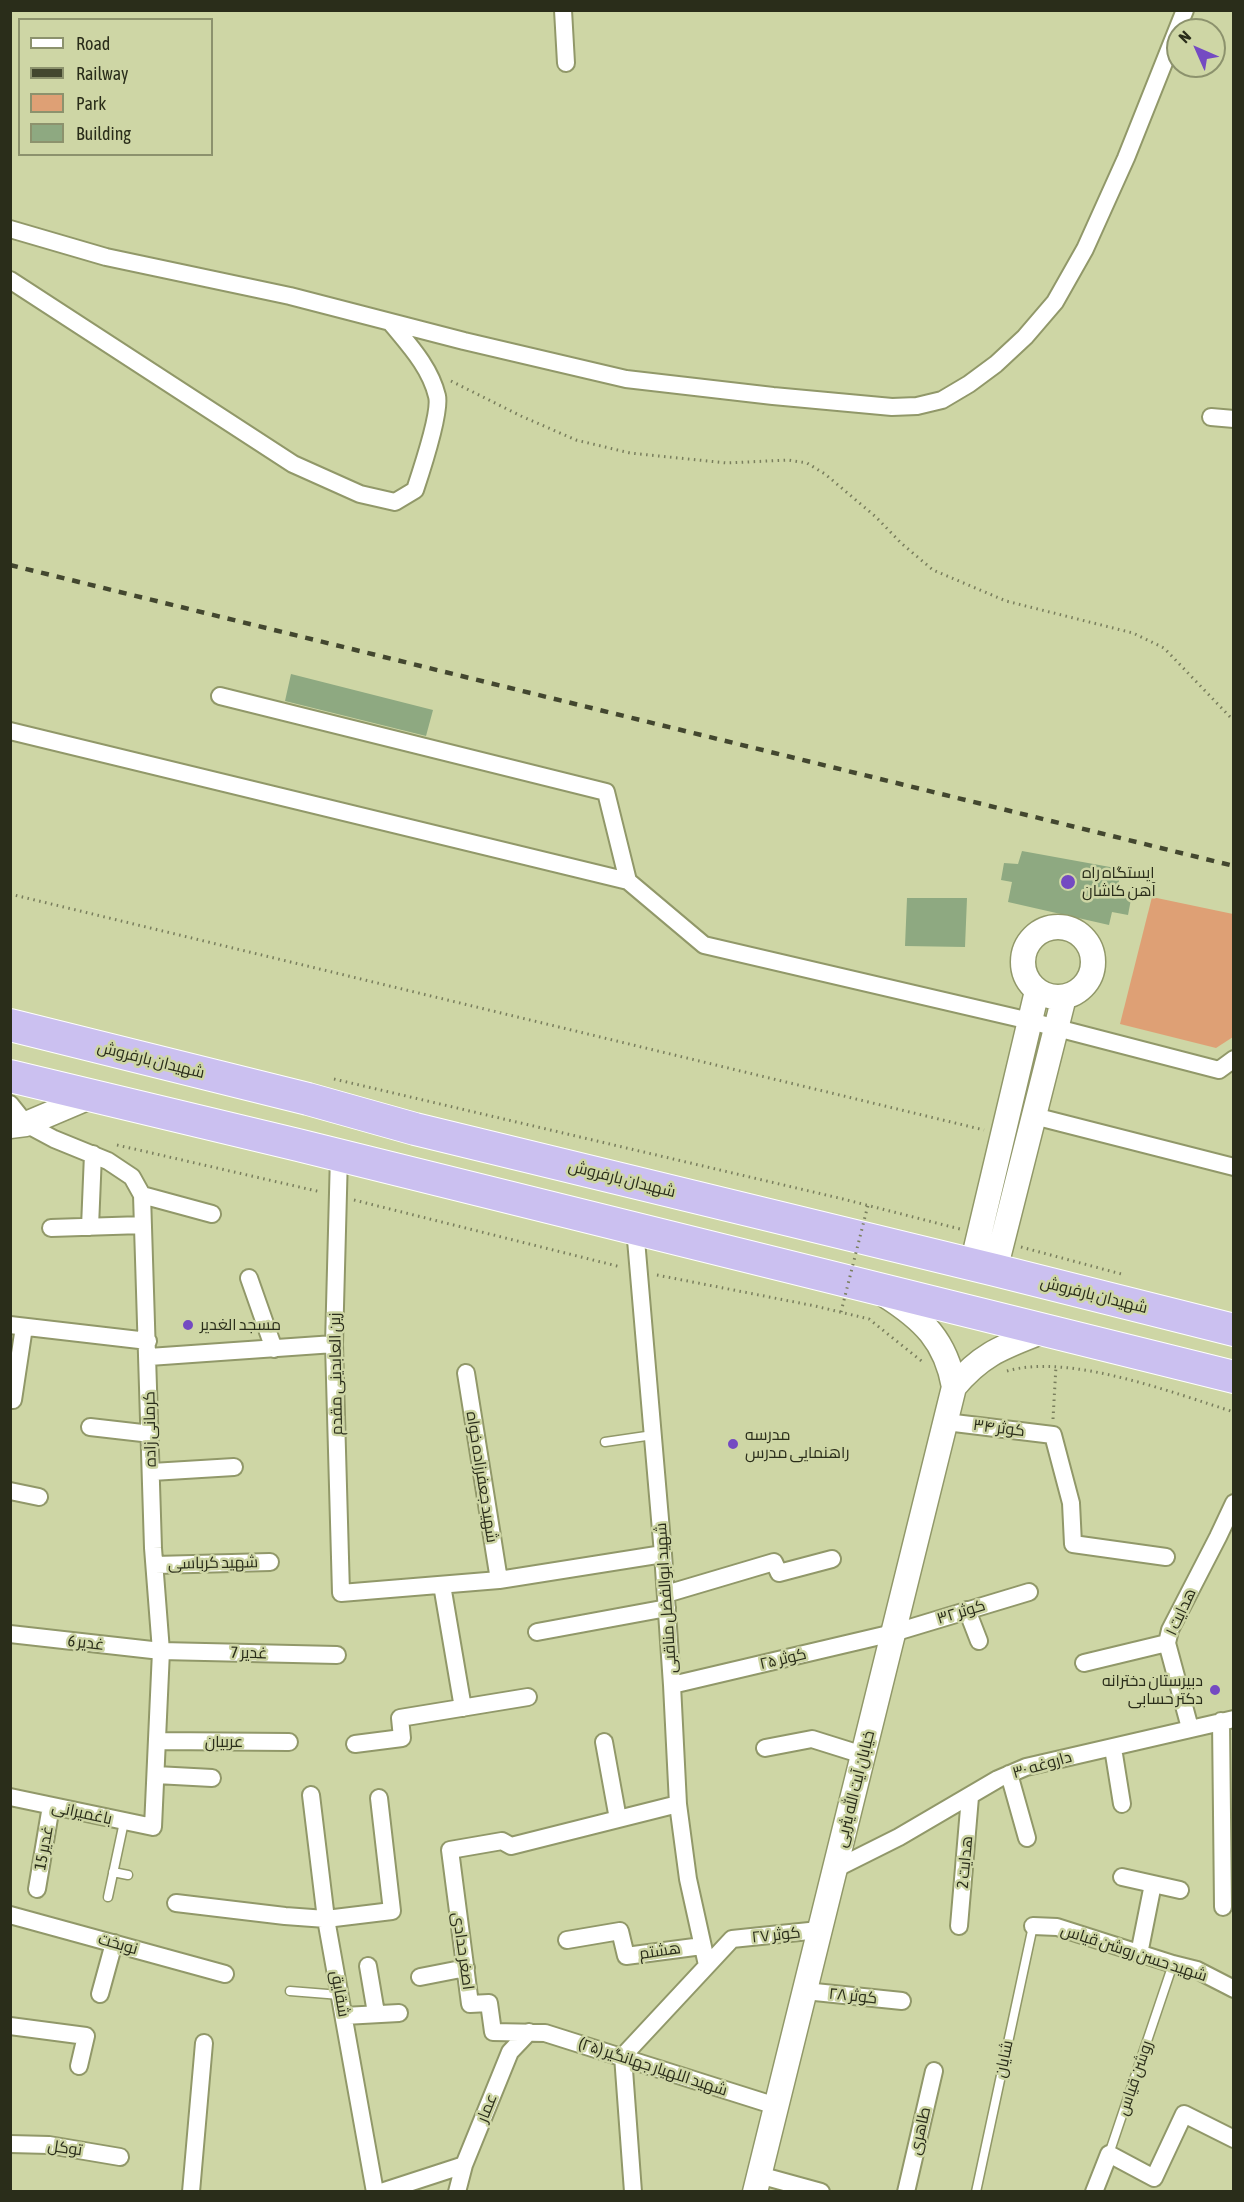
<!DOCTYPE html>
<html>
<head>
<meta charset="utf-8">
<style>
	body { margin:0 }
	#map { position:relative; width:1244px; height:2202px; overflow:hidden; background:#ced6a5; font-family:"Asap Condensed",sans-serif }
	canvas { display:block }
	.frame { position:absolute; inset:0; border:12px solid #2a2d1a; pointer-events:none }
	.legend { position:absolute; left:18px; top:18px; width:195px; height:138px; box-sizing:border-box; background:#ced6a5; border:2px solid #8c926d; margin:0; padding:8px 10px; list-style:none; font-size:18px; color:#2a2d1a }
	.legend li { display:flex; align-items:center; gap:12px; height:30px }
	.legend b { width:30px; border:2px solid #8c926d }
	.north { position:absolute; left:1166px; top:18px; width:60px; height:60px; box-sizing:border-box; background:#ced6a5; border:2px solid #8c926d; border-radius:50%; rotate:315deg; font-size:16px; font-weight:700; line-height:24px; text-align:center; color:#2a2d1a }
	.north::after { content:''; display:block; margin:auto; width:21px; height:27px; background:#744ac2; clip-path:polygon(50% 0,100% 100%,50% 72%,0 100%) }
</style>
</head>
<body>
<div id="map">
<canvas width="1244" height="2202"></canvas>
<div class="frame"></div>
<ul class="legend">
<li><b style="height:8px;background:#fff"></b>Road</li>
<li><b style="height:8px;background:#43472f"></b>Railway</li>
<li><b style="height:16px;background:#dea075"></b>Park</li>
<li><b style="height:16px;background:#8ea981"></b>Building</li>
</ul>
<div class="north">N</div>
</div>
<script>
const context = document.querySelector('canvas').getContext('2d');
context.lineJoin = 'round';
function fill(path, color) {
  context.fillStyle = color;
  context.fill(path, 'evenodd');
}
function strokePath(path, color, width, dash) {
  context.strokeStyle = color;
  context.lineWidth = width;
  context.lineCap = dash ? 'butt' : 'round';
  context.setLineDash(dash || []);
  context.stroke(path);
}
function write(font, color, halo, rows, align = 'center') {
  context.font = font + ' "Asap Condensed",Cairo,sans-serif';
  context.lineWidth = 5;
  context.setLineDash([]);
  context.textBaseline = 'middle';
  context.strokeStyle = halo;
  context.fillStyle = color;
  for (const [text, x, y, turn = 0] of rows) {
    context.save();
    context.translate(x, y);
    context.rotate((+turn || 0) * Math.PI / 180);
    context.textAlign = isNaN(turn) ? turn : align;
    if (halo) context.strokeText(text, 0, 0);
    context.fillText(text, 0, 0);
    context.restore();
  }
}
fill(new Path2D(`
	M1152 897 1233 914V1037L1216 1048 1120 1024Z`), '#dea075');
fill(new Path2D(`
	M291 674 433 710 426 736 285 701Z
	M1022 851 1121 869 1117 892 1132 894 1128 915 1112 912 1109 925 1008 902 1012 882 1001 880 1004 863 1018 864Z
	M907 898H967L965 947 905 946Z`), '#8ea981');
const lane = new Path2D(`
	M605 1442 653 1435
	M113 1872 128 1875
	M108 1897 124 1822
	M290 1991 340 1995
	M1109 2154 1173 1964
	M976 2192 1033 1926`);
const street = new Path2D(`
	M563 10 566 63
	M10 229 106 257 290 296 464 341 626 379 773 396 892 407 917 406 942 400 969 384 996 364 1025 337 1055 302 1085 249 1126 158 1185 10
	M10 280 293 464 360 494 395 502 415 490C421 472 441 412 437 396 430 367 409 345 391 323
	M1211 417 1234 419
	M220 696 606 792 628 881 704 945 1030 1021 1219 1070 1234 1059
	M10 731 628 881
	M10 1104 26 1124 54 1139 108 1161 132 1177 142 1195 153 1548 161 1651 153 1827 10 1797
	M1034 1116 1234 1167
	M339 1155 334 1344 341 1593 499 1580 663 1554
	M142 1195 212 1214
	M90 1227 93 1154
	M51 1228 143 1225
	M635 1228 663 1554 672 1685 678 1804 688 1879 707 1965
	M249 1278 274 1349
	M10 1325 148 1341
	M149 1357 334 1344
	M466 1373 499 1580
	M13 1400 24 1327
	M946 1422 1053 1435 1071 1503 1073 1544 1166 1557
	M90 1427 151 1434
	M152 1472 234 1467
	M10 1491 39 1497
	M155 1565 270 1562
	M442 1585 463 1708
	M666 1594 774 1562 779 1573 832 1559
	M967 1610 979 1641
	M537 1632 667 1608
	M10 1634 161 1651 337 1655
	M1084 1663 1167 1643
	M672 1685 893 1633 1029 1592
	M1221 1721 1223 1907
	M1190 1728 1167 1643 1170 1630 1218 1537 1234 1503
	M158 1741 289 1742
	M604 1742 618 1819
	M355 1744 402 1738 400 1718 528 1697
	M765 1748 812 1739 863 1755
	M1113 1748 1122 1804
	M1009 1774 1027 1838
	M156 1775 212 1778
	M311 1795 326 1919 375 2192
	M678 1804 511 1846 502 1841 450 1850 470 2004 489 2003 493 2032 545 2033 776 2106
	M835 1869 899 1837 998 1779 1026 1767 1234 1719
	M1122 1877 1180 1890
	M37 1889 51 1806
	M176 1903 285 1916 326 1919 392 1911 379 1798
	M10 1915 225 1974
	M959 1926 970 1797
	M1033 1926 1057 1927 1173 1964 1197 1970 1234 1989
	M567 1940 620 1931 626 1956 702 1946
	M1139 1954 1153 1884
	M368 1966 376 2013
	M420 1977 466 1968
	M805 1991 902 2001
	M100 1994 114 1943
	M344 2016 399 2013
	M10 2026 86 2036 79 2066
	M10 2144 49 2145 120 2157
	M759 2175 821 2192
	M191 2192 204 2043
	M381 2192 464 2165
	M457 2192 464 2165 510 2052 529 2032
	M633 2192 623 2056 732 1939 819 1930
	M906 2192 934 2071
	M1094 2192 1109 2154 1154 2178 1184 2114 1234 2139`);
const secondary = new Path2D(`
	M1023 962a35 35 0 1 1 70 0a35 35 0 1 1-70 0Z
	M10 1126 26 1124 92 1096
	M972 1265 1037 991
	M995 1270 1064 997
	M954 1387C983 1352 1006 1346 1046 1330
	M755 2192 954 1387C946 1341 923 1319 885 1295`);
const highway = new Path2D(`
	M10 1025 308 1099 415 1129 995 1270 1234 1330
	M10 1076 298 1145 1234 1377`);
strokePath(lane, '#919869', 11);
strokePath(street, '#919869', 20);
strokePath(secondary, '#919869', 27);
strokePath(highway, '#fff', 34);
strokePath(new Path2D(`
	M451 381 521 416 576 440 630 453 727 463 788 460 807 463 825 474 876 517 901 543 933 570 1006 601 1133 633 1164 648 1234 721
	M10 894 984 1130
	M334 1079 843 1199 960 1229
	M117 1145 321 1192
	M354 1200 621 1267
	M1021 1247 1125 1275
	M657 1275 815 1306 869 1319 924 1363
	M1007 1371C1070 1353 1173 1393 1234 1412
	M1053 1419 1056 1366`), '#797e5d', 3, [1.5, 4.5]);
strokePath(lane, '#fff', 8);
strokePath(street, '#fff', 16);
strokePath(secondary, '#fff', 24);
strokePath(highway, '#cbc0f0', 32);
strokePath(new Path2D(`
	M10 565 1234 866`), '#43472f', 4.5, [8, 8]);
strokePath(new Path2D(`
	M841 1312 868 1205`), '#797e5d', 3, [1.5, 4.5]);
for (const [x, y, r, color] of [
	[1068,882,8,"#744ac2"],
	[188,1325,6,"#744ac2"],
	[733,1444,6,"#744ac2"],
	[1215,1690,6,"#744ac2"]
]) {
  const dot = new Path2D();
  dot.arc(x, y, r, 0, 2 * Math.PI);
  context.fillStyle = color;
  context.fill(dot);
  strokePath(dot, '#ced6a5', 2);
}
write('16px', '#2a2d1a', '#ced6a5', [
	["ایستگاه راه",1082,873],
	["آهن کاشان",1082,891],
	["مسجد الغدیر",200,1325],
	["مدرسه",745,1435],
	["راهنمایی مدرس",745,1453],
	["دبیرستان دخترانه",1203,1681,"right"],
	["دکتر حسابی",1203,1699,"right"]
], 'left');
write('16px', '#2a2d1a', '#ced6a5', [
	["شهیدان بارفروش",151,1060,14],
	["شهیدان بارفروش",622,1179,14],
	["شهیدان بارفروش",1094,1295,14],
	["زین العابدینی مقدم",336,1374,-91],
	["کوثر ۳۴",999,1428,7],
	["کرمانی زاده",150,1429,-91],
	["شهید جعفرزاده خواه",482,1477,81],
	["شهید کرباسی",213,1563,-1],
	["شهید ابوالفضل مناقبی",666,1598,-94],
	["کوثر ۳۲",961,1612,-17],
	["هدایت ۱",1181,1612,-65],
	["غدیر 6",86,1643,6],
	["غدیر 7",249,1653,1],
	["کوثر ۲۵",783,1659,-13],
	["عربیان",224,1742],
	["داروغه ۳۰",1042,1765,-16],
	["خیابان آیت الله یثربی",855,1789,-76],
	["باغمیرانی",82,1813,12],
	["غدیر 15",44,1848,-80],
	["هدایت 2",965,1862,-85],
	["کوثر ۲۷",776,1935,-6],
	["نوبخت",118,1944,16],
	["اصغر حدادی",463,1951,82],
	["هشتم",660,1951,-8],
	["شهید حسن روشن قیاس",1134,1953,18],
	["شقایق",340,1994,80],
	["کوثر ۲۸",853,1996,6],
	["شایان",1004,2059,-78],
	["شهید اللهیار جهانگیر (۲۵)",653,2067,18],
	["روشن قیاس",1135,2078,-71],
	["عمار",487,2108,-68],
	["طاهری",920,2131,-77],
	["توکل",65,2148,8]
]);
</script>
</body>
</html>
